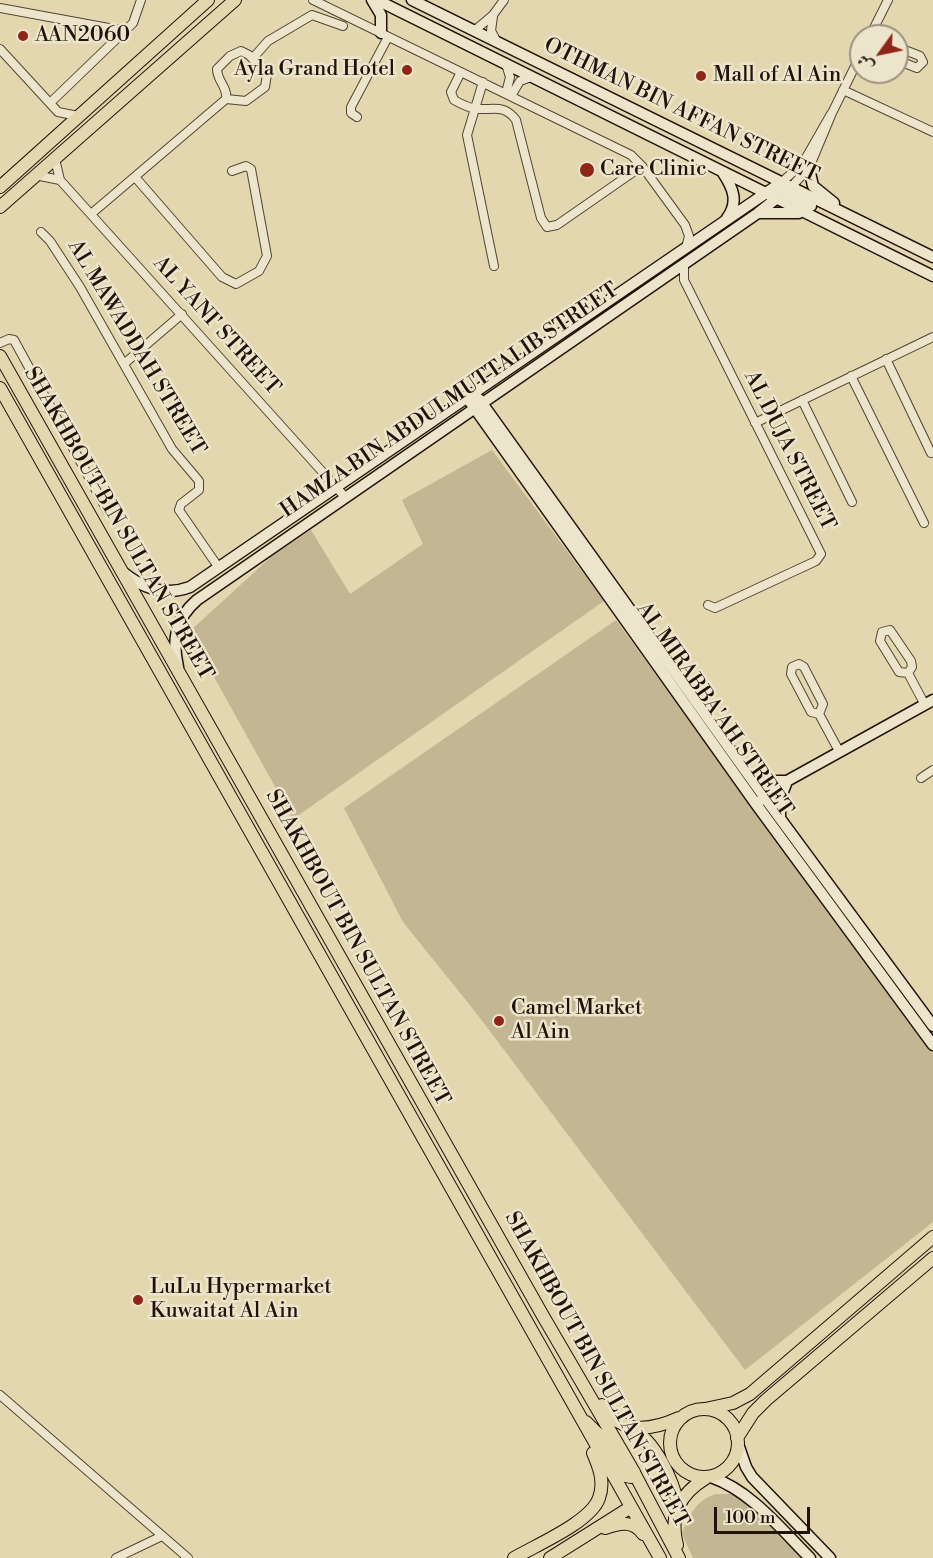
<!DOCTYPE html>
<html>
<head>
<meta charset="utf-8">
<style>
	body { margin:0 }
	#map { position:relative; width:933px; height:1558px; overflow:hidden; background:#e3d7af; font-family:"Libre Bodoni",Amiri,serif }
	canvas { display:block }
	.north { position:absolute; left:849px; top:24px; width:60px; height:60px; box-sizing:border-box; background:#ede5cb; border:2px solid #9c917e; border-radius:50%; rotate:237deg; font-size:16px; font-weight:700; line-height:24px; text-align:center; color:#22130a }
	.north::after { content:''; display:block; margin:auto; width:21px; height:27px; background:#8f2418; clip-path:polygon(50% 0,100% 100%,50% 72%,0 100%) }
	.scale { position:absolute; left:714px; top:1507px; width:96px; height:27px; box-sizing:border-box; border:3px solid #22130a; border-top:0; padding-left:8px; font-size:18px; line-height:21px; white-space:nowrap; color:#22130a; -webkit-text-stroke:4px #ede5cb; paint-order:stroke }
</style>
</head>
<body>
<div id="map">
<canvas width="933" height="1558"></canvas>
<div class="north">ش</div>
<div class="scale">100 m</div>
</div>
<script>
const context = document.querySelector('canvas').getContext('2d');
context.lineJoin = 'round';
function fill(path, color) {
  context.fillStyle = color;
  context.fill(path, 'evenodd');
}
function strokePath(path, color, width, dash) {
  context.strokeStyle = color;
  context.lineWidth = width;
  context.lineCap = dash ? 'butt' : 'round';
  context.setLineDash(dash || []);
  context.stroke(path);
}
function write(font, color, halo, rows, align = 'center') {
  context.font = font + ' "Libre Bodoni",serif';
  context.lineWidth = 5;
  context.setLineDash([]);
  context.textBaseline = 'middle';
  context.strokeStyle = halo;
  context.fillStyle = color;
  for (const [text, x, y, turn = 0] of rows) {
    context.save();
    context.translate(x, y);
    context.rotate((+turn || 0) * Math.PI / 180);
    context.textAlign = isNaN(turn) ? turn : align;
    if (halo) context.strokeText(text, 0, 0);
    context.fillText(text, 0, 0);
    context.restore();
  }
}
fill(new Path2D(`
	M492 450 604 601 293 819 189 632 272 556 311 530 350 594 423 544 402 500Z
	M616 620 933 1054V1222L745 1370 477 1014 403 922 344 808Z
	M715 1494H731L743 1499 803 1558H693L682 1534C688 1516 696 1501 715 1494Z`), '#c2b693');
const street = new Path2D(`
	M313 0 631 155 642 166 685 225 689 236 686 248
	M0 8 125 31
	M493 16 491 31 496 40
	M474 31 493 15 504 0
	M870 36 888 0
	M897 47 920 56 923 62 917 68 897 60
	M0 49 58 112 78 116
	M253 58 268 41 312 15 343 26
	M461 72 451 92 454 100C461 104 469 108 477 109 494 110 504 104 516 120L541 218 547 227 557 225 642 166
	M483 82 467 135 494 266
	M843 90 933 132
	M506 93 510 77 506 64
	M511 96 520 81 531 77
	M50 103 133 23 141 0
	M357 117 351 113V107L388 37
	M55 159 60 180 345 497
	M35 175 60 180
	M135 177 222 277 236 284 259 271 267 256 251 169 246 166 232 171
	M782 182 803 163 831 114
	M791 187 809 168 832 113 861 54
	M91 214 226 99 246 101 265 87 267 74 249 55 241 51 230 56 217 69C217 81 228 87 226 99
	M41 232 50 241 80 287 172 449 199 481V490L181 504 179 510 219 568
	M684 264V280L821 554 816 561 715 608 708 605
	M0 343 9 339 14 340 108 512
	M886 359 931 453
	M125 363 182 314
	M851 376 924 523
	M802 400 852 502
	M755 423 933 337
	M890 630 911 661 912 667 908 673 899 672 880 641 882 632Z
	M799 664 804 667 823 704 819 714 811 712 791 674 792 667Z
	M908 673 925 705
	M819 714 839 751
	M921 778 933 770
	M0 1395 188 1558
	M116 1558 162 1536`);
const secondary = new Path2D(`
	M372 0 381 15V33
	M377 0 933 276
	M412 0 933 257
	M809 168 813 186 834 203
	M723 173C733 188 739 202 727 218
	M784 202 788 195 811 206
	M758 213H799
	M466 396 756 804 933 1045
	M479 399 765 798 933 1026
	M124 573C144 589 166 596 190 587L782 182
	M178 667C172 640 175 619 197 600L758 213 791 187
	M749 775 768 781H787
	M761 800 787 781 933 700
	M780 818V799L786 784
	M738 1444 746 1467 752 1477 830 1558
	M711 1477C751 1491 780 1528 810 1558`);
const primary = new Path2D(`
	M0 187 208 0
	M0 207 235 0
	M0 356 543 1316 631 1467 679 1558
	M0 388 660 1558
	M602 1405C621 1435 650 1431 679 1418
	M670 1443a34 34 0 1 1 68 0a34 34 0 1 1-68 0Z
	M705 1409 733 1403 750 1394 933 1237
	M586 1422 607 1443 626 1476 631 1477 634 1472
	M632 1429C655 1441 673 1480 678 1505
	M737 1438 753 1413 766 1400 933 1258
	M605 1528C620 1523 633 1520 643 1534
	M677 1545C669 1514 680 1494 706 1478
	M514 1558C536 1545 591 1522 599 1498 605 1482 599 1467 593 1453
	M550 1558 631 1507`);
strokePath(street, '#524433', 10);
strokePath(secondary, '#22130a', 13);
strokePath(primary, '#22130a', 14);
strokePath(street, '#ede5cb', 8);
strokePath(secondary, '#ede5cb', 10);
strokePath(primary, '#e3d7af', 12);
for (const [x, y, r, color] of [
	[23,36,6,"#8f2418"],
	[407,70,6,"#8f2418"],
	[701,76,6,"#8f2418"],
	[587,170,8,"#8f2418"],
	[499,1021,6,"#8f2418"],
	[138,1300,6,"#8f2418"]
]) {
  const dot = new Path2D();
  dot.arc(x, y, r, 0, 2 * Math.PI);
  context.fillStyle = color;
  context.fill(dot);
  strokePath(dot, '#ede5cb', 2);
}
write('21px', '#22130a', '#ede5cb', [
	["AAN2060",35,36],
	["Ayla Grand Hotel",395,70,"right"],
	["Mall of Al Ain",713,76],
	["Care Clinic",600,170],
	["Camel Market",511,1009],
	["Al Ain",511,1033],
	["LuLu Hypermarket",150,1288],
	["Kuwaitat Al Ain",150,1312]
], 'left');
write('21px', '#22130a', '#ede5cb', [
	["OTHMAN BIN AFFAN STREET",681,111,26],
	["AL YANI' STREET",216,326,48],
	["AL MAWADDAH STREET",136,348,59],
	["HAMZA BIN ABDULMUTTALIB STREET",450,401,-34],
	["AL DUJA STREET",789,451,63],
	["SHAKHBOUT BIN SULTAN STREET",118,524,60],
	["AL MIRABBA'AH STREET",714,710,55],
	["SHAKHBOUT BIN SULTAN STREET",357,948,61],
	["SHAKHBOUT BIN SULTAN STREET",596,1370,61]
]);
</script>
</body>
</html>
